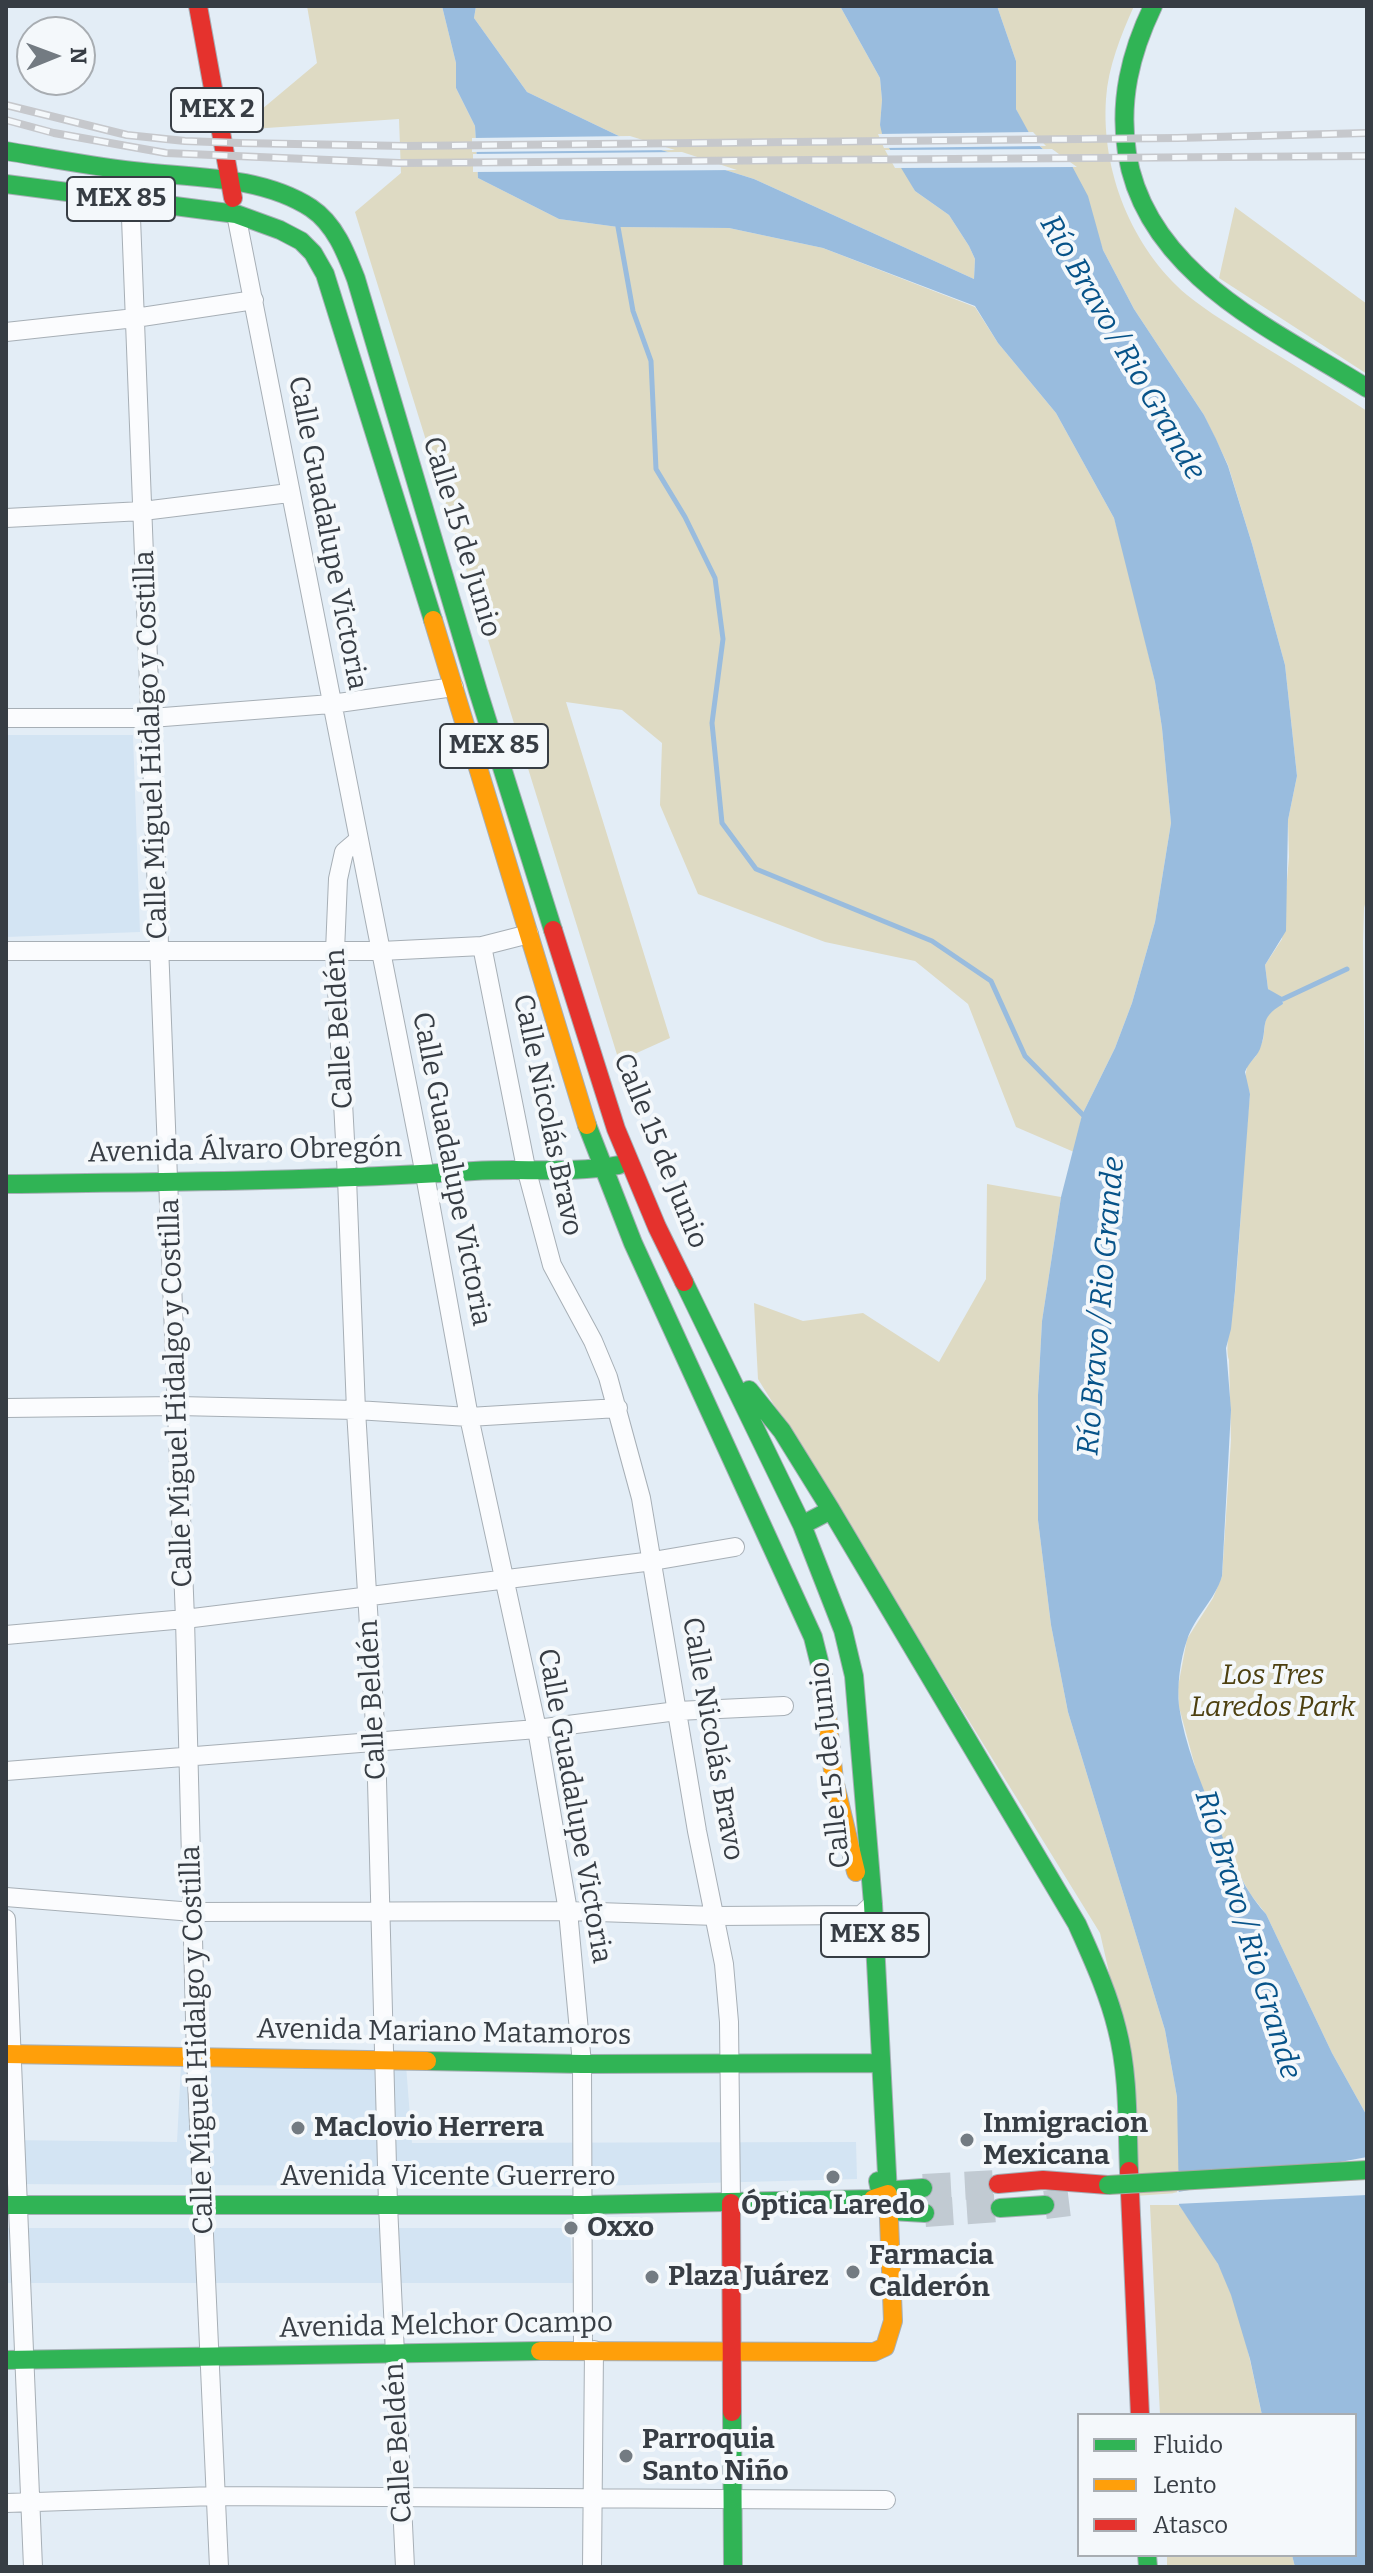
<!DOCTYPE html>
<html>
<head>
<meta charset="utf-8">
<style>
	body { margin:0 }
	#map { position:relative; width:1373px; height:2573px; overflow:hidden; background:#e3edf6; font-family:Bitter,serif }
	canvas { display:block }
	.frame { position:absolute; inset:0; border:8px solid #373d44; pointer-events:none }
	.legend { position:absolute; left:1077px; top:2413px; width:280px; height:144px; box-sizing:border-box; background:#f4f8fb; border:2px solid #a8adb2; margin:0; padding:10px 14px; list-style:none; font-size:24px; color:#373d44 }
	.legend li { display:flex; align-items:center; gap:16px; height:40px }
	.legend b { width:40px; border:2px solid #a8adb2 }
	.north { position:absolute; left:16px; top:16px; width:80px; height:80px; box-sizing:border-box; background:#f4f8fb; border:2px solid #a8adb2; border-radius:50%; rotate:89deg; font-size:22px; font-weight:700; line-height:32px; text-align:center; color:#373d44 }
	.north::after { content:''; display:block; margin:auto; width:28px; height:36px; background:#737b82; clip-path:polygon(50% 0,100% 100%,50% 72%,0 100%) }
</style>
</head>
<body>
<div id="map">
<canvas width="1373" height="2573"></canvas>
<div class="frame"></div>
<ul class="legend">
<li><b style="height:10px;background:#30b455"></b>Fluido</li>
<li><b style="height:10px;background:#ff9f0a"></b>Lento</li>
<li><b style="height:10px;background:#e5322d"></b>Atasco</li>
</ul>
<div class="north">N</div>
</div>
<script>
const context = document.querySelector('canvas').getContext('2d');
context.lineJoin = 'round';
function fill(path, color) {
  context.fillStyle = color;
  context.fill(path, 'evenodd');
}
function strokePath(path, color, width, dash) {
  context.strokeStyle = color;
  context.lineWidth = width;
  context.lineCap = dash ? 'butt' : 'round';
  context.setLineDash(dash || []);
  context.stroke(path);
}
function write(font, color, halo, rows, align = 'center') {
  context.font = font + ' Bitter,serif';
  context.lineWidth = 8;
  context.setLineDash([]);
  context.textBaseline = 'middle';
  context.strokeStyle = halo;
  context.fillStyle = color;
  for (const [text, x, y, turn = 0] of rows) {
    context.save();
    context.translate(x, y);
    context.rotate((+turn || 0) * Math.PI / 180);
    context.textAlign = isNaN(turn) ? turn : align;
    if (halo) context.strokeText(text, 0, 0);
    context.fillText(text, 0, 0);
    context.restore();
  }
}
fill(new Path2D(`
	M6 735H133L140 932 6 937Z
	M181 2065H406L412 2143 856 2142 857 2179 555 2187 6 2184V2140L177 2142Z
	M6 2228H570L573 2283H6Z`), '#d3e4f3');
fill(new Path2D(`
	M307 6H442L456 63V88L475 126 478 178 559 219 618 227 729 228 823 248 975 307 998 343 1056 413 1114 518 1127 563 1155 682 1162 728 1171 823 1155 922 1132 1003 1115 1048 1082 1115 1074 1152 1016 1127 968 1004 915 961 825 942 698 894 660 805 662 743 622 710 566 702 670 1038 619 1061 355 212 401 173 399 119 237 130 317 63Z
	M476 6H840L880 78 882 100 880 125 915 191 949 215 969 246 975 259 974 279 754 179 623 138 527 92 474 18Z
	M997 6H1134C1121 35 1108 67 1106 99 1101 171 1132 248 1187 295 1209 313 1234 327 1258 343 1295 365 1331 388 1367 411V896L1364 908 1363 942 1367 1266V2116L1332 2053 1266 1914 1251 1895 1229 1857 1199 1781 1179 1707 1178 1687 1187 1639 1213 1598 1222 1576 1231 1440 1229 1360C1224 1346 1233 1310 1235 1293 1241 1227 1243 1160 1250 1094L1245 1079 1247 1066 1256 1056 1263 1040 1266 1016 1273 1008 1283 1004V1000L1268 989 1265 965 1282 939 1289 857 1288 820 1297 776 1285 665 1252 544 1228 465 1204 415 1134 309 1103 250 1096 230 1044 150C1031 138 1023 125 1016 109V61Z
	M1235 207 1367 304V374L1219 278Z
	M987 1184 1061 1197 1042 1321 1038 1395V1520L1051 1625 1068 1712 1165 2030 1177 2097 1180 2154 1177 2193 1135 2196 1125 2042 1100 1933 758 1379 754 1303 803 1321 863 1313 939 1362 986 1279Z
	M1150 2205H1179C1192 2224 1206 2242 1217 2262 1241 2308 1251 2365 1262 2415H1160Z
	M1167 2555H1292L1295 2567H1167Z`), '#dedac3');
fill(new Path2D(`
	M442 6H476L474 18 527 92 623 138 754 179 974 279 975 259 969 246 949 215 915 191 883 138 880 125 882 100 880 78 840 6H997L1016 61V109L1033 140 1044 150 1072 166 1088 196 1103 250 1134 309 1204 415 1216 439 1228 466 1252 544 1285 665 1297 776 1288 820 1286 931 1265 965 1268 989 1282 997 1283 1004C1257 1019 1269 1026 1260 1049 1256 1058 1248 1063 1245 1072L1250 1094 1235 1291 1231 1329 1226 1348 1231 1410 1222 1576C1215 1600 1195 1616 1187 1640 1180 1660 1177 1686 1179 1706 1185 1745 1200 1781 1215 1817 1228 1852 1241 1886 1266 1914L1332 2053 1367 2116V2567H1295L1292 2555H1355V2415H1262L1250 2359 1231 2295 1218 2264 1179 2205 1177 2097 1165 2030 1068 1712 1051 1625 1038 1520V1395L1042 1321 1061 1197 1082 1115 1115 1048 1132 1003 1155 922 1171 823 1162 728 1155 682 1114 518 1056 413 998 343 975 306 823 248 729 228 618 227 559 219 478 178 475 126 456 88V63Z`), '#99bcde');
fill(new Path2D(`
	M1033 132 1046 146 884 148 878 134Z
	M630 136 675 150 472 152V138Z
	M1052 149 1077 167 895 168 885 150Z
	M682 152 737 170 473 172V154Z
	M1367 2157V2195L1175 2204 1173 2193Z`), '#e3edf6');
strokePath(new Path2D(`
	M618 227 633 311 651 361 656 469 685 517 715 578 723 639 712 723 722 823 756 869 932 941 991 981 1025 1056 1087 1119
	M1283 999 1347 969`), '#99bcde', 5);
strokePath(new Path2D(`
	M923 2188 998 2184
	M1045 2205 1069 2202
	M925 2213 1000 2208`), '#c1cad2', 28, [28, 14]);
const street = new Path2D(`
	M130 192 185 1619 196 2058 219 2567
	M236 214 425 1175 469 1417 537 1729 568 1911 582 2064 583 2350
	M6 332 135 318 254 300
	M6 518 143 511 289 493
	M6 718H151L331 704 454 687
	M358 840 344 852 338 879 335 951 347 1178 356 1410 376 1742 388 2205 405 2567
	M482 946 526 1168 552 1265 593 1341 608 1377 641 1498 697 1831 724 1964 729 2022 731 2203
	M6 951H381L482 946 529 934
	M6 1408 178 1406 356 1410 469 1417 618 1408
	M6 1635 185 1619 653 1561 735 1547
	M6 1771 537 1729 677 1711 784 1706
	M6 1897 193 1912 568 1911 716 1916 861 1915 873 1904
	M6 1919 33 2567
	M6 2503 215 2496 886 2500
	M592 2567 594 2350`);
const fast = new Path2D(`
	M1153 6C1130 54 1119 101 1127 153 1146 274 1274 330 1367 388
	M6 151C48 158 90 166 133 171 191 178 260 175 311 208 335 224 346 253 356 279L478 691 553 930
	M6 184 236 214 280 230 301 241 313 253 325 274 433 620
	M587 1125 633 1243 813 1637 823 1677
	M6 1184C162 1182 318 1181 474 1171 522 1168 571 1174 619 1165
	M684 1282 802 1525 843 1630 854 1676 873 1904 888 2194 896 2190 923 2188
	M749 1390 782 1431 831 1510 802 1525
	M831 1510 1077 1924C1092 1958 1108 1992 1117 2029 1129 2075 1127 2124 1129 2171
	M427 2061 582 2064 881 2063
	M878 2181 882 2201 891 2211 925 2213
	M6 2205H583L873 2199
	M1000 2208 1045 2205
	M6 2360 540 2351
	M732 2412 733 2567
	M1147 2555 1148 2567`);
const slow = new Path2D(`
	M433 620 587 1125
	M823 1677 834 1780 856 1872
	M6 2054 427 2061
	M540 2351 874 2352 885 2347 893 2321 888 2194 873 2199`);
const jam = new Path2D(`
	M198 6 233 198
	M553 930 616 1129 657 1227 684 1282
	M1129 2171 1140 2415
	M998 2184 1043 2180 1108 2185
	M731 2203 732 2412`);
strokePath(street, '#a7afb6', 20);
strokePath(fast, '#a7afb6', 20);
strokePath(slow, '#a7afb6', 20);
strokePath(jam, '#a7afb6', 20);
strokePath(street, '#fbfcfe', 18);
strokePath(fast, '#30b455', 18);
strokePath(slow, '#ff9f0a', 18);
strokePath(jam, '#e5322d', 18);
const rail = new Path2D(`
	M6 105 127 135 185 141 240 143 405 146 1177 138 1367 133
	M6 120 54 133 166 153 399 163 1367 156`);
strokePath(rail, '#c6c8cc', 8);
strokePath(rail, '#f4f8fb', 5, [15]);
const fastBridge = new Path2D(`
	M1108 2185 1367 2170`);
strokePath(fastBridge, '#a7a9a3', 20, []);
strokePath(fastBridge, '#30b455', 18);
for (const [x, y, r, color] of [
	[298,2128,8,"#737b82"],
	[967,2140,8,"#737b82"],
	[833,2177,8,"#737b82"],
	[571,2228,8,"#737b82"],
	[853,2272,8,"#737b82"],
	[652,2277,8,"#737b82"],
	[626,2456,8,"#737b82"]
]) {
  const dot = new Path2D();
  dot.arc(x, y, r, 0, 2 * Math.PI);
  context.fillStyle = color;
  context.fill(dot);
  strokePath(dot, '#f4f8fb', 3);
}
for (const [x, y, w] of [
	[217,110,92],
	[121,199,108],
	[494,746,108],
	[875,1935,108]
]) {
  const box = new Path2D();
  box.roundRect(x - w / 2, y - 22, w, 44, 6);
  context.fillStyle = '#f4f8fb';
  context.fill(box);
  strokePath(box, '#373d44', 2);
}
write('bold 26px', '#373d44', null, [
	["MEX 2",217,110],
	["MEX 85",121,199],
	["MEX 85",494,746],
	["MEX 85",875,1935]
]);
write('28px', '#373d44', '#f4f8fb', [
	["Calle Guadalupe Victoria",327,533,79],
	["Calle 15 de Junio",461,537,73],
	["Calle Miguel Hidalgo y Costilla",152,745,-92],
	["Calle Beldén",340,1029,-93],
	["Calle Nicolás Bravo",547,1115,78],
	["Avenida Álvaro Obregón",245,1151,-1],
	["Calle 15 de Junio",660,1151,68],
	["Calle Guadalupe Victoria",451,1169,79],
	["Calle Miguel Hidalgo y Costilla",177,1393,-92],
	["Calle Beldén",373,1700,-93],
	["Calle Nicolás Bravo",712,1739,80],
	["Calle 15 de Junio",831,1765,-96],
	["Calle Guadalupe Victoria",574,1806,80],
	["Avenida Mariano Matamoros",444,2033,1],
	["Calle Miguel Hidalgo y Costilla",198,2040,-92],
	["Avenida Vicente Guerrero",448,2177],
	["Avenida Melchor Ocampo",446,2326,-1],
	["Calle Beldén",399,2443,-93]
]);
write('italic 28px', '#4d4010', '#f4f8fb', [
	["Los Tres",1273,1676],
	["Laredos Park",1273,1708]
]);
write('bold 28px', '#373d44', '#f4f8fb', [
	["Inmigracion",983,2124],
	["Mexicana",983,2156],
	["Maclovio Herrera",314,2128],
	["Óptica Laredo",833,2206,"center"],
	["Oxxo",587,2228],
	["Farmacia",869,2256],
	["Calderón",869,2288],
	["Plaza Juárez",668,2277],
	["Parroquia",642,2440],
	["Santo Niño",642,2472]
], 'left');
write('italic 30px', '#075389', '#f4f8fb', [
	["Río Bravo / Rio Grande",1122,348,60],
	["Río Bravo / Rio Grande",1102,1306,-85],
	["Río Bravo / Rio Grande",1247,1935,73]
]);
</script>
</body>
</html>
